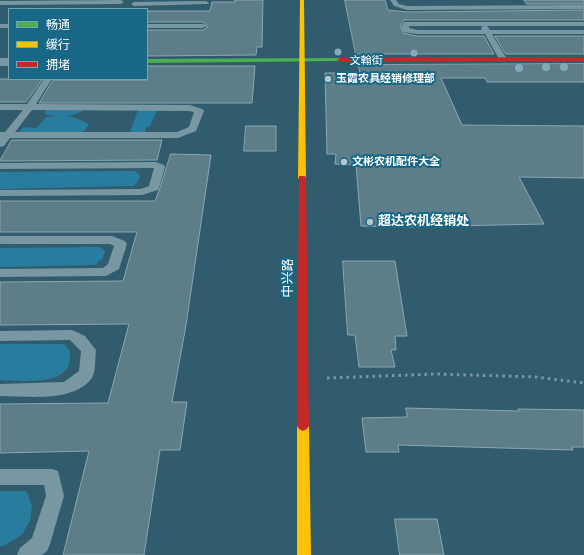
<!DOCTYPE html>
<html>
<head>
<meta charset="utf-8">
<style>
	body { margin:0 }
	#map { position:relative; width:584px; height:555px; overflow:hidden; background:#315c6d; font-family:"Sofia Sans Condensed","Noto Sans SC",sans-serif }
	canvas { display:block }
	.legend { position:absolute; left:8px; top:8px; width:140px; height:72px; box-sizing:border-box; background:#186786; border:1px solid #74a4b6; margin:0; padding:5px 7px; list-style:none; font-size:12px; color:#fff }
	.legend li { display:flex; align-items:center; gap:8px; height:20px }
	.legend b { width:20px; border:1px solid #74a4b6 }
</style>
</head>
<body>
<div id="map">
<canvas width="584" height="555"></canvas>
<ul class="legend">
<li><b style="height:5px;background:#4caf50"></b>畅通</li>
<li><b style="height:5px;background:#ffc107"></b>缓行</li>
<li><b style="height:5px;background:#c62828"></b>拥堵</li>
</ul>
</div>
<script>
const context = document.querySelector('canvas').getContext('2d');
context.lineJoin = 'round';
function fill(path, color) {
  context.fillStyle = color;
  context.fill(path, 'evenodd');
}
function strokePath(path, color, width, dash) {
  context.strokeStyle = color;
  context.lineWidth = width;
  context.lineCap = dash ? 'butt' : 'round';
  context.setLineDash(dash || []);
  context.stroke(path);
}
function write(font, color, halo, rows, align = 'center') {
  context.font = font + ' "Sofia Sans Condensed","Noto Sans SC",sans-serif';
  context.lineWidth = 4;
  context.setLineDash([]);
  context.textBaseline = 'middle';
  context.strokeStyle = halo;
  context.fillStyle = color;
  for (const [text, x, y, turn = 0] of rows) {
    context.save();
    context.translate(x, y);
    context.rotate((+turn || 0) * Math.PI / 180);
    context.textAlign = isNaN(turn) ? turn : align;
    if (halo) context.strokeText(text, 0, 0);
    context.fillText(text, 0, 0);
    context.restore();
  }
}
fill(new Path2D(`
	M46 109H84C77 117 56 118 45 114Z
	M138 110H157L150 126 146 127 145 132H130Z
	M70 116 83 121 89 125 83 132 18 133 24 127 36 128 46 117Z
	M136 171 140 176 137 183 133 186 0 189V172Z
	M99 247 105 250 103 258 95 265 0 267V248Z
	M0 344H64L70 351C70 356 70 363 68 367 57 386 20 380 0 380Z
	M0 491H26L32 505 30 521 22 535 3 546H0Z`), '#287c9d');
const building = new Path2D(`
	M235 0H263L262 47H257L256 55 147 56V30H203L208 27 203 22H147V11H210L212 2H235Z
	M345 0H385L388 10 407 12 584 10V20H404L400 26 403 33 417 36H484L494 54H356Z
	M524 0H584V4H527Z
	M495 36H584V54H506Z
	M584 64V82H487L485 78H441L462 125 584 126V178L519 177 544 224 405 227 361 226 356 165 335 164 336 154H327L325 73H360L358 65Z
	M147 66H255L252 103H39L53 80H147Z
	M0 79H40L42 80 26 102H0Z
	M246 126H276V151H244Z
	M12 140H162L157 160 0 161Z
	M171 154 211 155 186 325 172 402H187L180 450H160L144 555H63L89 451 0 453V404L108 403 129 324 0 325V282L123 281 137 232H0V201H155L160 188Z
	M343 261H395L407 336H395L396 350H391L395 367H359L355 335H348Z
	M406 408 519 411 518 409 584 410V447H572L573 450 398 445 399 452H366L362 418 407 417Z
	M395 519H437L444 555H400Z`);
fill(building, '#5d7d89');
strokePath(building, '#8ba6b1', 1);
strokePath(new Path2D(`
	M327 378 436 374 536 377 584 383`), '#7897a3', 3, [2.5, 4]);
fill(new Path2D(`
	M390 0H396L399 4 407 6 584 5V9L407 10 394 6Z
	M0 1 121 0 124 2 121 4 0 5Z
	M206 1 209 3 208 4 134 6 131 4 134 2Z
	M404 22H584V26H487L490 30H584V34H492L507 59 503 61 499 59 485 34H417L403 32 401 26ZM409 26H483L481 28 482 30H417L409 28Z
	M0 24H9V28H0Z
	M147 24H203L207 26 203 28H147Z
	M44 79H52L36 104 190 105 202 109 204 111 196 131 178 138H10L4 146 0 147V132H5L23 110H0V104H27ZM32 110 189 111 194 112 189 127 177 132H15Z
	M156 162 164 165 165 167 159 188 158 190 142 195 0 196V190L141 189 149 186 154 168 0 169V163Z
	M0 236H112L125 241 127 244 119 269 106 276 0 277V269L103 268 108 264 114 246 110 244H0Z
	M72 330 85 336 96 350C95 358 96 371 92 378 73 403 28 396 0 396V384L64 382 79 371 81 351 70 340 0 341V331Z
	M0 469H52L58 471 64 496 50 544 47 551 42 555H17L20 548 32 538 46 496 44 485H0Z`), '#7897a3');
fill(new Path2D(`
	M0 58H9V66H0Z`), '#7897a3');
fill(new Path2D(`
	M340 58 342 59V61L147 63V59Z`), '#4caf50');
fill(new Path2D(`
	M300 0H304L306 178 302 180 298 178Z
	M303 421 307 423 309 426 311 555H297V426L299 423Z`), '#ffc107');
fill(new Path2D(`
	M584 57V61L340 62 337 60 340 58Z
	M299 176H305L306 178 309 426 307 429 303 431 299 429 297 426Z`), '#c62828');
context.fillStyle = '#82abba';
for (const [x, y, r] of [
	[338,52,3.5],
	[414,53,3.5],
	[546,67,4],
	[564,67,4],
	[519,68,4]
]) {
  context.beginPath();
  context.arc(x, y, r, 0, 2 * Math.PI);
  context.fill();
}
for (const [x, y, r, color] of [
	[328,79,4,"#b7c6cc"],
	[344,162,4,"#b7c6cc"],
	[370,222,4,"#b7c6cc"]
]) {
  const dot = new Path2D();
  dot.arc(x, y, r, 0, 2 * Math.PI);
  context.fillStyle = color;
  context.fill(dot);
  strokePath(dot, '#186786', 1.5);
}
write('11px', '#fff', '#186786', [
	["文翰街",366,61]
]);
write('bold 11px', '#fff', '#186786', [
	["玉霞农具经销修理部",336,79],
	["文彬农机配件大全",352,162]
], 'left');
write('bold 13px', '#fff', '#186786', [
	["超达农机经销处",378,222]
], 'left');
write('13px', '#fff', '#186786', [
	["中兴路",289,278,-90]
]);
</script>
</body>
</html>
